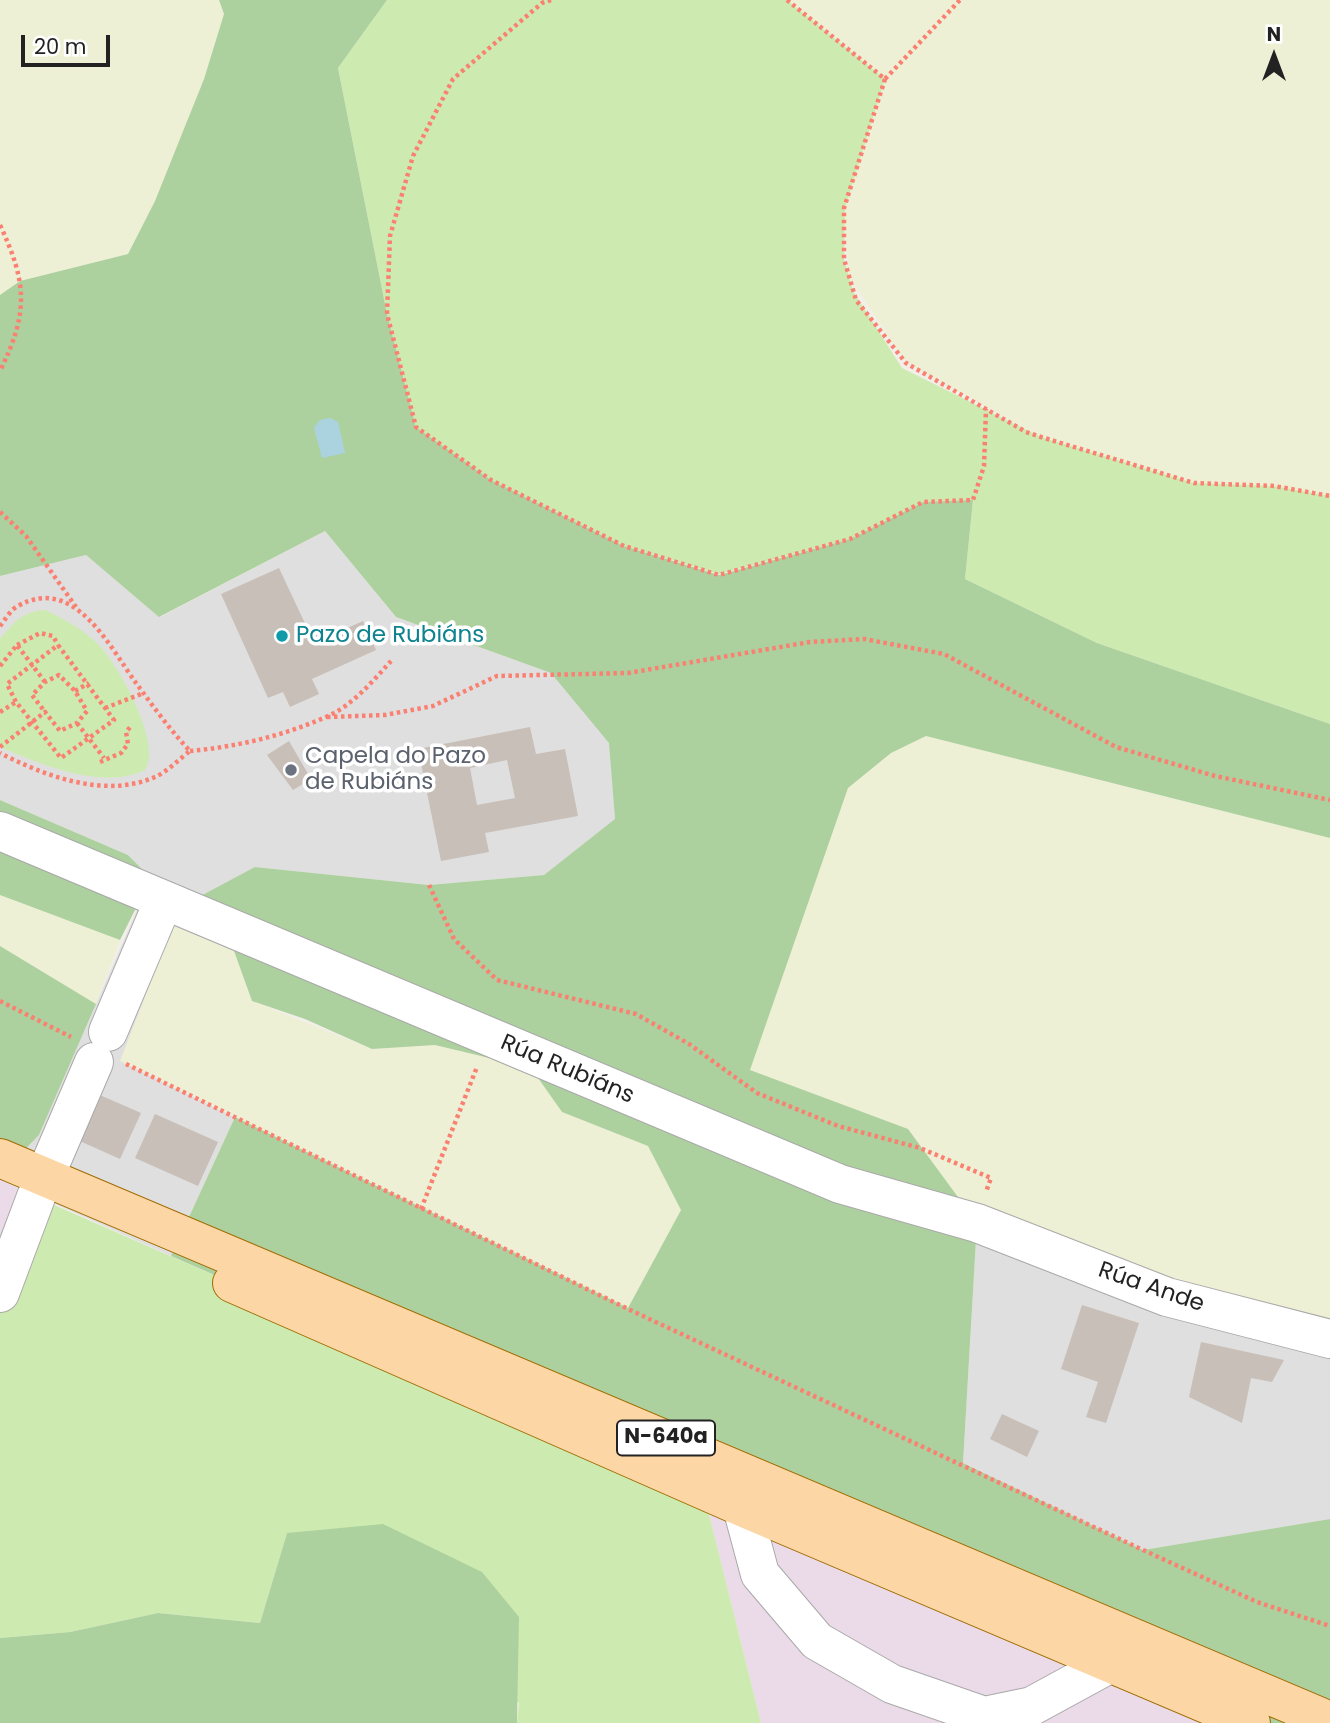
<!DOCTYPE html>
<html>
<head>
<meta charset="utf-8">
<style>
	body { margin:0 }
	#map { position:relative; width:1330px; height:1723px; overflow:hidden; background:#f2efe9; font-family:Poppins,sans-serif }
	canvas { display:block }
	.north { position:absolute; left:1239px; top:21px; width:70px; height:70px; -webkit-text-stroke:5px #fff; paint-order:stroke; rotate:0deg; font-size:19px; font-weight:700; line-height:28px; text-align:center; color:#222 }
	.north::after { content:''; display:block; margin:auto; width:24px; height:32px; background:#222; clip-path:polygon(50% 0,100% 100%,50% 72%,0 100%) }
	.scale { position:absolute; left:21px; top:35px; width:89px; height:32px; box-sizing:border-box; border:4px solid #222; border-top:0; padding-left:9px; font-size:21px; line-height:24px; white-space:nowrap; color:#222; -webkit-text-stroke:5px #fff; paint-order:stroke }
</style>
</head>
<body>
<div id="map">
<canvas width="1330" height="1723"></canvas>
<div class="north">N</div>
<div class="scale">20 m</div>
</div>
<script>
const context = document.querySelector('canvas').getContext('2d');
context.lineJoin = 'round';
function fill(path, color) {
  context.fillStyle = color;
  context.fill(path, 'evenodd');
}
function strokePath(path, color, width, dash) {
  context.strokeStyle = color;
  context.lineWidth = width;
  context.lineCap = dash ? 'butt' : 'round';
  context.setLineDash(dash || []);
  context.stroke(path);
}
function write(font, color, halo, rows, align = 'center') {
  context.font = font + ' Poppins,sans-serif';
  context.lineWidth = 7;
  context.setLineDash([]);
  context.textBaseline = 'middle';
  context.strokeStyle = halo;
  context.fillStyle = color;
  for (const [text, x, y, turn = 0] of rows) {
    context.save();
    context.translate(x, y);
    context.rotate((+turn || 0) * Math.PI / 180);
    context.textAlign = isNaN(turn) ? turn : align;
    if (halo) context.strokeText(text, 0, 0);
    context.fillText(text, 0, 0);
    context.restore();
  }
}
fill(new Path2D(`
	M325 531 396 617 551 673 609 729 615 820 544 875 429 885 255 867 121 1061 235 1117 171 1256 6 1182 12 1163 39 1135 151 878 128 855 0 800V576L86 555 160 617Z
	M977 1223 1330 1335V1519L1143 1550 963 1463Z`), '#e0dfdf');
fill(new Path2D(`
	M0 1179 36 1197 0 1295Z
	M703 1490 1247 1723H761Z`), '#ebdbe8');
fill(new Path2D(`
	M0 0H219L224 14 204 79 155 201 128 254 20 281 0 295Z
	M784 0H1330V496L1274 486 1194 483 1041 437 906 363 849 277 844 208Z
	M926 736 1330 838V1335L977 1223 749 1071 848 788 891 753Z
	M0 895 120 940 96 1004 0 946Z
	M180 907 225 926 252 1001 372 1049 435 1045 531 1068 562 1112 648 1146 681 1210 628 1309 120 1061Z`), '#eef0d5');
fill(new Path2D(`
	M387 0H787L885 79 845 208 844 259 853 291 902 368 1041 437 1194 483 1274 486 1330 496V724L1097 643 965 579 973 500 923 502 850 539 719 574 624 546 491 480 416 427 387 314 338 68Z
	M45 610C65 619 84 630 100 646 119 667 163 744 145 770 103 791 40 764 0 747V639C13 623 23 611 45 610Z
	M36 1197 703 1490 761 1723H517L519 1703 287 1533 260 1623 158 1613 70 1632 0 1638V1295Z`), '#cdebb0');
fill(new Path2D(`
	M219 0H387L338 68 387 314 416 427 491 480 624 546 719 575 850 539 923 502 973 500 965 579 1097 643 1330 724V838L926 736 891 753 848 788 750 1070 908 1129 977 1223 963 1463 1143 1550 1330 1519V1723H1252L703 1490 171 1256 235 1117 628 1308 681 1210 648 1146 562 1112 531 1068 435 1045 372 1049 305 1019 252 1001 225 926 180 907 255 867 429 885 544 875 615 819 609 743 551 673 396 617 325 531 159 617 86 555 0 576V295L20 281 128 254 155 201 204 79 224 14Z
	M0 800 128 855 151 878 120 940 0 895Z
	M0 946 96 1004 39 1135 12 1163 6 1182 0 1179Z
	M383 1524 482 1572 519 1617 517 1723H0V1638L70 1632 158 1613 260 1623 287 1533Z`), '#add19e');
fill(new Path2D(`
	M330 418 338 422 345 453 322 458 314 428 320 420Z`), '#aad3df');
fill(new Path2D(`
	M279 568 310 634 321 630 325 638 363 621 376 650 312 679 319 694 290 707 283 692 268 698 221 594Z
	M530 727 536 754 565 749 578 816 485 833 489 852 441 861 418 749ZM507 760 515 798 477 805 470 768Z
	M289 741 311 779 293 790 267 755Z
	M93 1092 141 1113 120 1159 73 1138Z
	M155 1114 218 1142 198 1186 135 1158Z
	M1082 1305 1139 1323 1106 1423 1086 1417 1098 1382 1061 1369Z
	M1201 1342 1284 1360 1272 1382 1251 1378 1242 1423 1189 1397Z
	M1002 1414 1039 1431 1027 1457 990 1439Z`), '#c7bfb8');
const minor = new Path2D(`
	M0 831 840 1184 977 1223 1167 1297 1330 1339
	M108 1032 164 900
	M45 1176 94 1062
	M0 1293 36 1197
	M742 1507 760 1574 817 1641 892 1684 984 1716 1032 1706 1111 1663`);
const major = new Path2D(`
	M0 1158 1330 1721
	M232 1283 742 1507 1251 1723`);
strokePath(minor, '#a9a9a9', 40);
strokePath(major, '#a06b00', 40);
strokePath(new Path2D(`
	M551 0 542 3 453 79 413 156 390 236 387 314 416 427 491 480 624 546 719 575 850 539 923 502 973 500 984 466 986 409
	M787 0 885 79 960 0
	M885 79 844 208V259L856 300 906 363 1026 432 1041 437 1194 483 1274 486 1330 496
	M0 225C27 283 29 312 0 371
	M0 512 26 536 76 607
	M0 626C5 620 11 609 18 606 74 574 110 647 136 683 153 706 170 730 190 751 179 759 167 772 155 777 105 799 45 776 0 753
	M17 645 40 633 53 636 58 645
	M58 645 114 720 61 758 16 702 7 684Z
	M0 666 17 645 45 682
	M75 691 89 683
	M105 708 144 693
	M0 712 16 702
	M327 717 385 715 433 706 497 676 628 673 810 642 864 639 944 654 1116 747 1215 776 1330 800
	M77 723 104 758
	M0 747 45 712 60 731 77 723 87 711 75 691 59 675 45 682 32 695 45 712
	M190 751C235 747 283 736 326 717 352 706 372 682 391 661
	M100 762 121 753 128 744 126 732 131 726
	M429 885 454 939 497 980 636 1014 689 1044 757 1093 838 1126 920 1148 991 1178 986 1192
	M0 1001 71 1037
	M126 1064 628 1309 1143 1550 1257 1602 1330 1626
	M421 1209 477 1067`), '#fa8072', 4.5, [3.5, 3.5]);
strokePath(minor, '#fff', 38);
strokePath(major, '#fcd6a4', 38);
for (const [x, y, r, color] of [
	[282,636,7,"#0f9aa8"],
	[291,770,7,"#6b7280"]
]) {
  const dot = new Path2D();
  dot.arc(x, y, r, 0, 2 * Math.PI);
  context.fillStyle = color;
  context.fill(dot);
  strokePath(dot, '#fff', 2.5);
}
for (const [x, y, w] of [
	[666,1438,98]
]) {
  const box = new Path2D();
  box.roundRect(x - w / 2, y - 17.5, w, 35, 5);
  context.fillStyle = '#fff';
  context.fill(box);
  strokePath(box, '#222', 2);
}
write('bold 21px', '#222', null, [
	["N-640a",666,1438]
]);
write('23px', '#0d838f', '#fff', [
	["Pazo de Rubiáns",296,636]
], 'left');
write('23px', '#5b616d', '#fff', [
	["Capela do Pazo",305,757],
	["de Rubiáns",305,783]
], 'left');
write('23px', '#222', '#fff', [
	["Rúa Rubiáns",567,1070,23],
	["Rúa Ande",1151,1288,19]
]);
</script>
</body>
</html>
